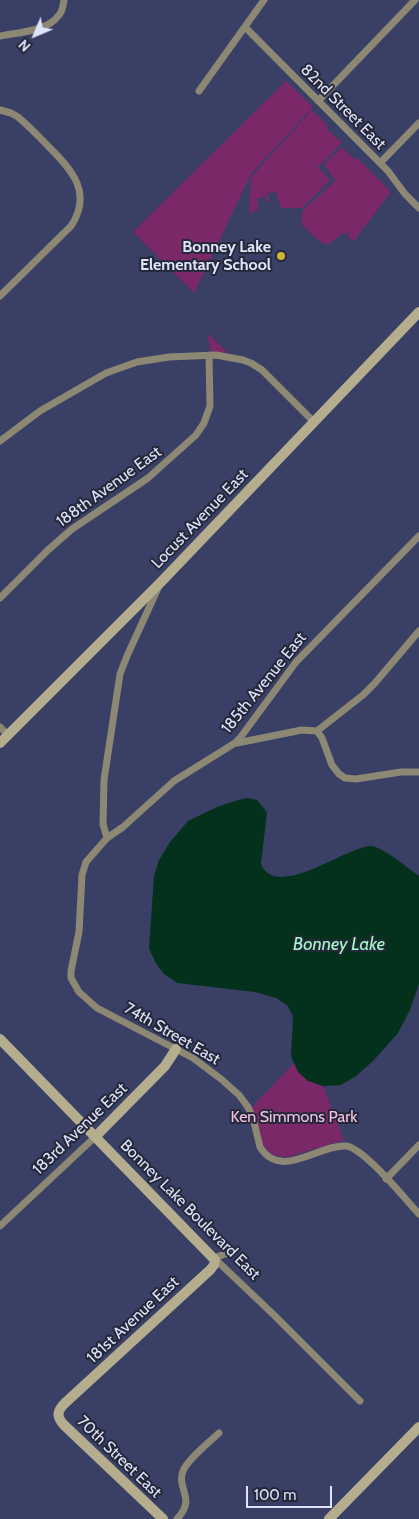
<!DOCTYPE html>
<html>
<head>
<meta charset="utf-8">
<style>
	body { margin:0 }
	#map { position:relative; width:419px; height:1519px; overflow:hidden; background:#3a3f65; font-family:Cabin,sans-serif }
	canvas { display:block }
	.north { position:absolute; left:10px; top:10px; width:50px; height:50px; -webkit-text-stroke:4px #252839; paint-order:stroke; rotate:225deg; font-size:14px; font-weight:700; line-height:20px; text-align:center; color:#dfe3fb }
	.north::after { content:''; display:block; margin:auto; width:18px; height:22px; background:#dfe3fb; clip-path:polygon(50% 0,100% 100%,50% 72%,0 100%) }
	.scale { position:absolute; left:246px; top:1486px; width:86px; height:22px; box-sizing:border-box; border:2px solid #dfe3fb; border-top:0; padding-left:6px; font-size:15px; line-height:18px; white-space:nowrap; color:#dfe3fb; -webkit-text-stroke:4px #252839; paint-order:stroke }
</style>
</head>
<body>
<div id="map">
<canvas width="419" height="1519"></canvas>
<div class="north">N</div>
<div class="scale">100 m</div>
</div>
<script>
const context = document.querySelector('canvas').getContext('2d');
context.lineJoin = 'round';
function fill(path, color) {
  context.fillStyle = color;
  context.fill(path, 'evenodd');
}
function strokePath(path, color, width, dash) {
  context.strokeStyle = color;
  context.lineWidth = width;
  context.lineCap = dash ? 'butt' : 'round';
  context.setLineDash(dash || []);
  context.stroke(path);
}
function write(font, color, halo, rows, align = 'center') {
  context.font = font + ' Cabin,sans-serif';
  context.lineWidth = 4;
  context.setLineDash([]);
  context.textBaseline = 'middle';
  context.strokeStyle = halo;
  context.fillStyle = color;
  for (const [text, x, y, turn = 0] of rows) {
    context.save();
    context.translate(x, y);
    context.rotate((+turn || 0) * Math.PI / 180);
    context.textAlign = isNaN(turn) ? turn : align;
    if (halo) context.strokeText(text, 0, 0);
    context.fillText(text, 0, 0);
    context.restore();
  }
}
fill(new Path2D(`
	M286 81 313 107 251 174 194 293 133 232Z
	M312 110 327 125V129L342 143 318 167 330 180 302 208H281L275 191 267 194 270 201 267 202 265 196 257 199 258 210 249 213 251 177Z
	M342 147 354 159 357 158 390 191V193L356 238 357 239 354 241 350 239 348 236 349 231 346 234 343 233 327 245 318 240 303 226V224L301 225 303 210 335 181 325 166V163Z
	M207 333 225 350 226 353 211 352Z
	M294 1063C301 1077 309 1081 323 1086L344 1140 288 1157 276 1156 269 1152 262 1143 258 1123 252 1107Z`), '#7b2869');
fill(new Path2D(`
	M247 798 257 800 267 812 261 864C276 901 346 847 370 846 381 845 409 869 419 876V984L410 1010 398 1033 373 1061 356 1076 341 1085 323 1086 308 1081 298 1072 291 1056 293 1016 287 1005 276 998 255 992 177 983 164 974 157 965 149 949 154 876 159 860 170 842 188 821 217 807 238 800Z`), '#04311c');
strokePath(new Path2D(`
	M245 27 388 171 405 194 419 208
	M0 36C19 32 47 32 59 15 63 11 63 5 64 0
	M199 91 264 0
	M318 101 415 0
	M0 110 11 113 18 117C29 126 39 137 49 147 72 170 93 193 71 226L0 296
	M380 163 419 123
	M0 441 40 411 106 373 137 362 169 357 216 355 243 360 251 363 262 370 314 422
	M419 536 296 662 240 738 235 743 174 781 123 827 107 838 86 862 82 875 79 932 71 971V978L79 992 97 1008 193 1058 221 1079 239 1095 248 1107 253 1118 260 1147C281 1181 319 1144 346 1146 364 1148 405 1199 419 1214
	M0 598 48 550 72 529 148 478 196 435 204 423 210 406 209 355
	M0 727 8 735
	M317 731 363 695 375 683 419 631
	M317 731 322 738 332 765 339 774 345 778 356 779 401 772H419
	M237 743 302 730 317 731
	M107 838 103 824 104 780 120 674 127 656 159 586
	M386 1179 419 1145
	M0 1226 95 1137
	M231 1252 214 1258 275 1316 360 1401
	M177 1519C197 1498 176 1489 183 1471 187 1460 209 1442 219 1433`), '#8c8874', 7);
strokePath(new Path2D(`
	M0 743 162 581 419 312
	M0 1039 215 1260 214 1265 210 1270 65 1403C57 1411 56 1416 64 1425L163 1519
	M95 1137 165 1066 176 1049
	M329 1519 419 1427`), '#b5ae8e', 10);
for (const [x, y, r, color] of [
	[281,256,5,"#d1b736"]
]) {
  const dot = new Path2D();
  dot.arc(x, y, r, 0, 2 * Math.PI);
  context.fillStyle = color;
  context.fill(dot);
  strokePath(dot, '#252839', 2);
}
write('16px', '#dfe3fb', '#252839', [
	["82nd Street East",343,107,45],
	["188th Avenue East",109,487,-36],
	["Locust Avenue East",200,519,-46],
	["185th Avenue East",264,683,-51],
	["74th Street East",172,1034,30],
	["183rd Avenue East",80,1129,-44],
	["Bonney Lake Boulevard East",190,1210,45],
	["181st Avenue East",133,1320,-43],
	["70th Street East",119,1457,44]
]);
write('bold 16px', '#dfe3fb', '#252839', [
	["Bonney Lake",271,247],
	["Elementary School",271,265]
], 'right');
write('16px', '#f5c2e6', '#252839', [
	["Ken Simmons Park",294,1117]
]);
write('italic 18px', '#a4fbc7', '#252839', [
	["Bonney Lake",339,945]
]);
</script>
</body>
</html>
